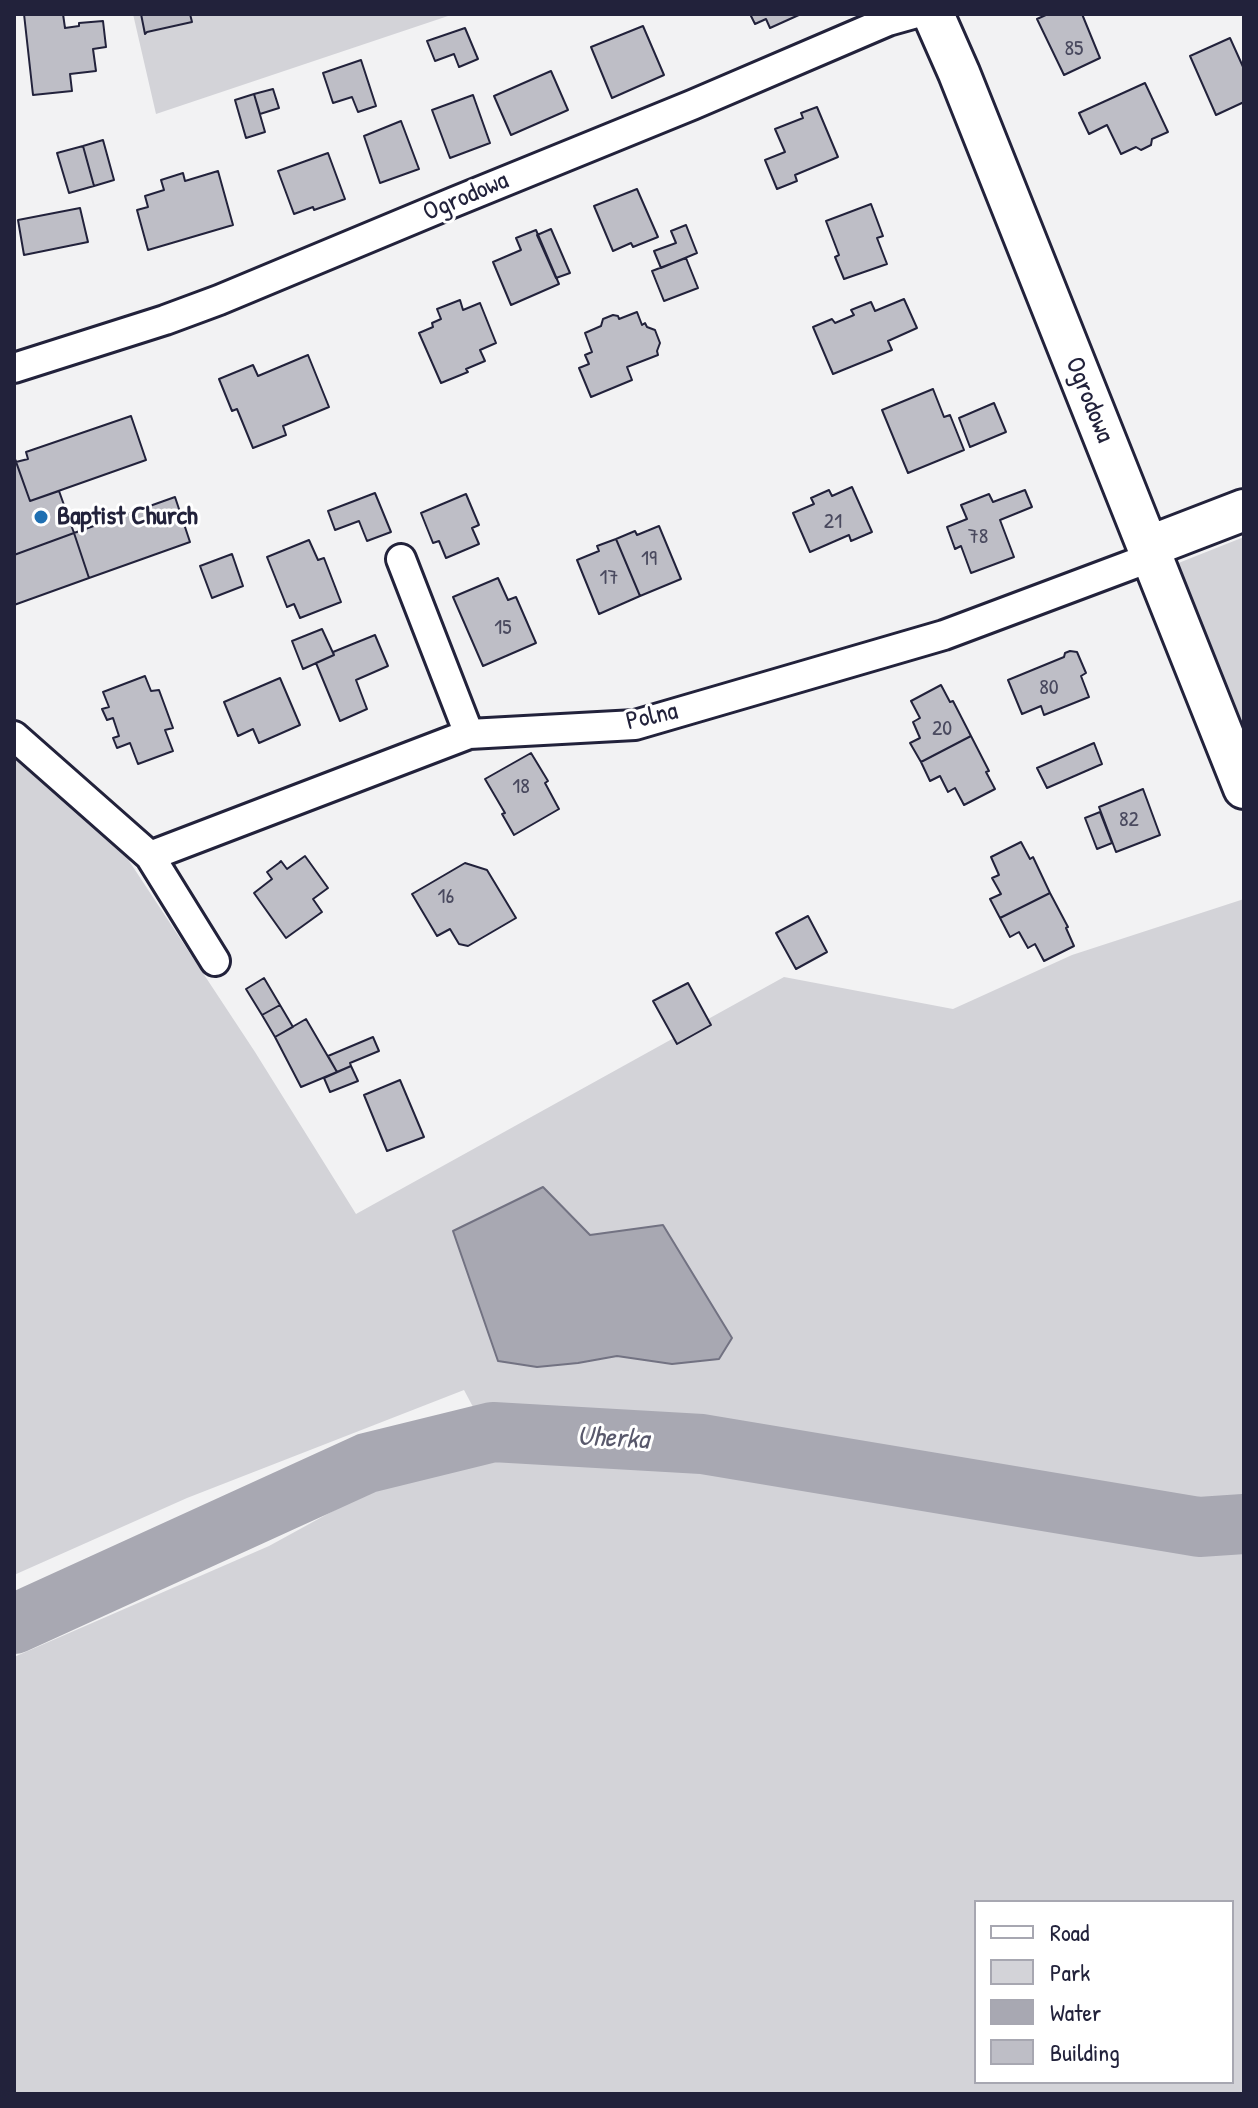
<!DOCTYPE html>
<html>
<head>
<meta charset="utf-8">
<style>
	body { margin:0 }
	#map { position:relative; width:1258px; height:2108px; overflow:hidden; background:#f2f2f3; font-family:"Patrick Hand",sans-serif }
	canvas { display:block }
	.frame { position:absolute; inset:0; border:16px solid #22223b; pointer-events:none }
	.legend { position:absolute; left:974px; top:1900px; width:260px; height:184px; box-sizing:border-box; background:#fff; border:2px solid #a7a7b1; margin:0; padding:10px 14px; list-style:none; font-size:24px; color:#22223b }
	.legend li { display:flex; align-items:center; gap:16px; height:40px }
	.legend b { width:40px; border:2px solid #a7a7b1 }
</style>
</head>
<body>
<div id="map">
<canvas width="1258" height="2108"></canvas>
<div class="frame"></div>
<ul class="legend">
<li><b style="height:10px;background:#fff"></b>Road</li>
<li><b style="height:22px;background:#d3d3d8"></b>Park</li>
<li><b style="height:22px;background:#a8a8b2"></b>Water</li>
<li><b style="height:22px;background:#bebec6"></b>Building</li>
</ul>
</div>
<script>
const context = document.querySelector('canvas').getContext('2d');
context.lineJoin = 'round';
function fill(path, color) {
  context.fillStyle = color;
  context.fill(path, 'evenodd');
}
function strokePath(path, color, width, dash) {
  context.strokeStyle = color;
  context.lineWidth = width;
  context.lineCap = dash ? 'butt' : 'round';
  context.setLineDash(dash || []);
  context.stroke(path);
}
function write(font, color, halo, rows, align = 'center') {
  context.font = font + ' "Patrick Hand",sans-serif';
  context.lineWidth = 6;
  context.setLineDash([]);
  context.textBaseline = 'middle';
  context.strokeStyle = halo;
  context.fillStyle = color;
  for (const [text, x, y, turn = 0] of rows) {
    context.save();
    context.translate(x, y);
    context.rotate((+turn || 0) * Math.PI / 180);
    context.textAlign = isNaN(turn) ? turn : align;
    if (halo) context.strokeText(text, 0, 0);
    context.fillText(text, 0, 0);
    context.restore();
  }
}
fill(new Path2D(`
	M133 14H454L156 114Z
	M1244 537V735L1176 564Z
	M14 752 110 832 255 1052 356 1214 784 977 953 1009 1072 955 1244 899V2094H14V1657L269 1546 384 1483 496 1450 464 1390 187 1498 14 1575ZM976 1902H1232V2082H976Z`), '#d3d3d8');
const water = new Path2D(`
	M543 1187 590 1235 663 1225 732 1338 719 1359 672 1364 617 1356 578 1363 537 1367 498 1361 453 1231Z`);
fill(water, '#a8a8b2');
strokePath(water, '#727282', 2);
strokePath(new Path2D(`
	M14 1624 367 1463 493 1432 702 1444 1199 1527 1244 1524`), '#a8a8b2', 60);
const building = new Path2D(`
	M24 14H63L65 28 79 26V23L103 21 106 47 93 49 96 71 70 74 72 91 33 95Z
	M141 14H190L192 22 147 32 145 34Z
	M750 14H801L770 28 766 19 755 24Z
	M1048 14H1082L1100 58 1064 75 1037 19Z
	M643 26 664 75 612 98 591 47Z
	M465 28 478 59 459 67 454 54 435 61 427 41Z
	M1230 38 1244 69V102L1216 115 1190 56Z
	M361 60 376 106 358 112 352 97 333 103 323 73Z
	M551 71 568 110 511 135 494 96Z
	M1145 83 1168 132 1152 139 1151 145 1141 150 1136 147 1121 154 1107 125 1089 134 1079 113Z
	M273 89 279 108 260 114 254 94Z
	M254 94 265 132 246 138 235 100Z
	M473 95 490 143 450 158 432 110Z
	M817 107 838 157 795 175 797 181 777 189 765 160 785 152 775 129 803 118 801 113Z
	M401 121 419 169 380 183 364 136Z
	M103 140 114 180 94 186 83 146Z
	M83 146 94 186 69 193 57 153Z
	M328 153 345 199 314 210 313 207 294 214 278 171Z
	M218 171 233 225 148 250 137 210 148 207 145 196 164 190 161 180 183 173 185 181Z
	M637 189 658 237 633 247 631 243 613 251 594 206Z
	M871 204 883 236 877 238 887 264 844 279 835 257 839 255 826 221Z
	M80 208 88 242 24 255 18 220Z
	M686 225 697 253 661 268 654 251 676 243 671 231Z
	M551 229 570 273 556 278 537 235Z
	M536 230 559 284 511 305 493 262 521 250 516 238Z
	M686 258 698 288 664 301 652 271Z
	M904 299 917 328 888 341 892 350 833 374 813 327 832 319 835 323 854 315 851 310 871 302 875 311Z
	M460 300 463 310 480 303 496 343 480 350 485 361 466 369 468 372 441 383 419 333 433 327 432 323 441 319 437 309Z
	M637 312 642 325 645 323 647 327 655 330 660 343 657 351 658 355 627 367 632 380 591 397 579 368 589 364 585 355 592 352 585 333 601 326 603 319 613 315 618 316 619 319Z
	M308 355 329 407 283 426 286 435 253 448 237 409 232 411 219 379 253 365 258 376Z
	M933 389 944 417 950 415 964 450 908 473 882 410Z
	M994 403 1006 432 970 447 959 418Z
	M131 416 146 460 30 501 16 462 28 459 26 452Z
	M14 456 30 501 59 491 74 533 14 555Z
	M852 487 872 532 851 541 849 535 810 552 793 513 814 504 811 498 829 490 832 496Z
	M1025 490 1032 507 1000 520 1014 557 971 573 961 546 955 549 947 527 967 519 961 505 989 494 993 502Z
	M375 493 391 532 367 541 359 521 335 530 328 511Z
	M466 494 479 525 472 528 479 544 446 558 439 541 433 543 421 513Z
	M175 497 190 542 89 578 74 533Z
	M659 526 681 579 640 596 616 539 635 531 637 535Z
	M74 533 89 578 14 605V555Z
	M616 539 640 596 599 614 577 560 599 551 597 546Z
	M309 540 318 560 324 558 341 602 300 618 294 604 287 607 267 557Z
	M232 554 243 586 212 598 200 566Z
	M498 578 508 600 516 597 536 643 483 666 453 597Z
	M322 629 334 655 303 669 292 641Z
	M375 635 388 666 356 680 367 709 340 721 316 663 334 655 333 652Z
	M1070 651 1077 652 1086 673 1081 676 1089 697 1044 715 1041 706 1022 714 1008 680 1064 657 1065 653Z
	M145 676 151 691 159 690 173 728 165 730 173 751 138 764 130 743 117 748 113 738 119 736 113 718 107 720 102 709 109 707 103 692Z
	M280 678 300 725 259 743 253 729 238 736 224 702Z
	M941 685 950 702 953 701 971 736 921 762 910 743 920 738 913 722 920 718 911 701Z
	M971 736 989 771 986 772 995 789 964 805 955 788 948 792 940 776 930 781 921 762Z
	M1094 743 1102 764 1047 788 1037 768Z
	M531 753 548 781 545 783 559 809 514 835 502 814 505 813 485 779Z
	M1143 789 1160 835 1116 852 1099 807Z
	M1100 812 1112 843 1097 849 1085 818Z
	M1021 842 1030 859 1033 857 1050 893 1000 918 990 899 1001 894 992 878 999 875 991 857Z
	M305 856 328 888 313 899 322 912 286 938 254 893 272 879 267 872 279 863 281 861 287 869Z
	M465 863 487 870 516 918 468 946 459 944 450 929 437 936 412 894Z
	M1050 893 1068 927 1066 928 1074 946 1044 961 1035 944 1028 948 1019 932 1010 937 1000 918Z
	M808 916 827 952 796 969 776 933Z
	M264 978 280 1005 262 1015 246 989Z
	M688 983 711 1025 677 1044 653 1001Z
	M280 1005 293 1027 275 1037 262 1015Z
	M306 1019 337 1072 301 1087 275 1037Z
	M373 1037 379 1051 350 1063 351 1066 337 1072 328 1056Z
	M351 1066 358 1081 330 1092 324 1078Z
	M400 1080 424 1137 387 1151 364 1095Z`);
fill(building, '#bebec6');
strokePath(building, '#22223b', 2);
const street = new Path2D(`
	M14 368 165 320 219 300 454 202 692 105 888 21 913 14
	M401 559 469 734
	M14 736 150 856 215 961
	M150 856 469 734 635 725 944 635 1152 557`);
const secondary = new Path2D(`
	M933 14 959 73 1244 788
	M1148 547 1244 510`);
strokePath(street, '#22223b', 34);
strokePath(secondary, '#22223b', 46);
strokePath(street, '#fff', 28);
strokePath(secondary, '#fff', 40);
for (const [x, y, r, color] of [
	[41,517,8,"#1f6fb2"]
]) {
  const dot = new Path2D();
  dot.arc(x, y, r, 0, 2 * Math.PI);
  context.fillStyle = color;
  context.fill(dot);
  strokePath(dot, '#fff', 3);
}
write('22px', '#49495e', null, [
	["85",1074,49],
	["21",833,522],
	["78",978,537],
	["19",649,559],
	["17",609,578],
	["15",503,628],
	["80",1049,688],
	["20",942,729],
	["18",521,787],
	["82",1129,820],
	["16",446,897]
]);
write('26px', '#22223b', '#fff', [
	["Ogrodowa",466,197,-23],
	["Ogrodowa",1089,400,68],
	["Polna",652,717,-13]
]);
write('bold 26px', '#22223b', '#fff', [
	["Baptist Church",57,517]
], 'left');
write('italic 28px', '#58586b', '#fff', [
	["Uherka",613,1439,3]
]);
</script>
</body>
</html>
